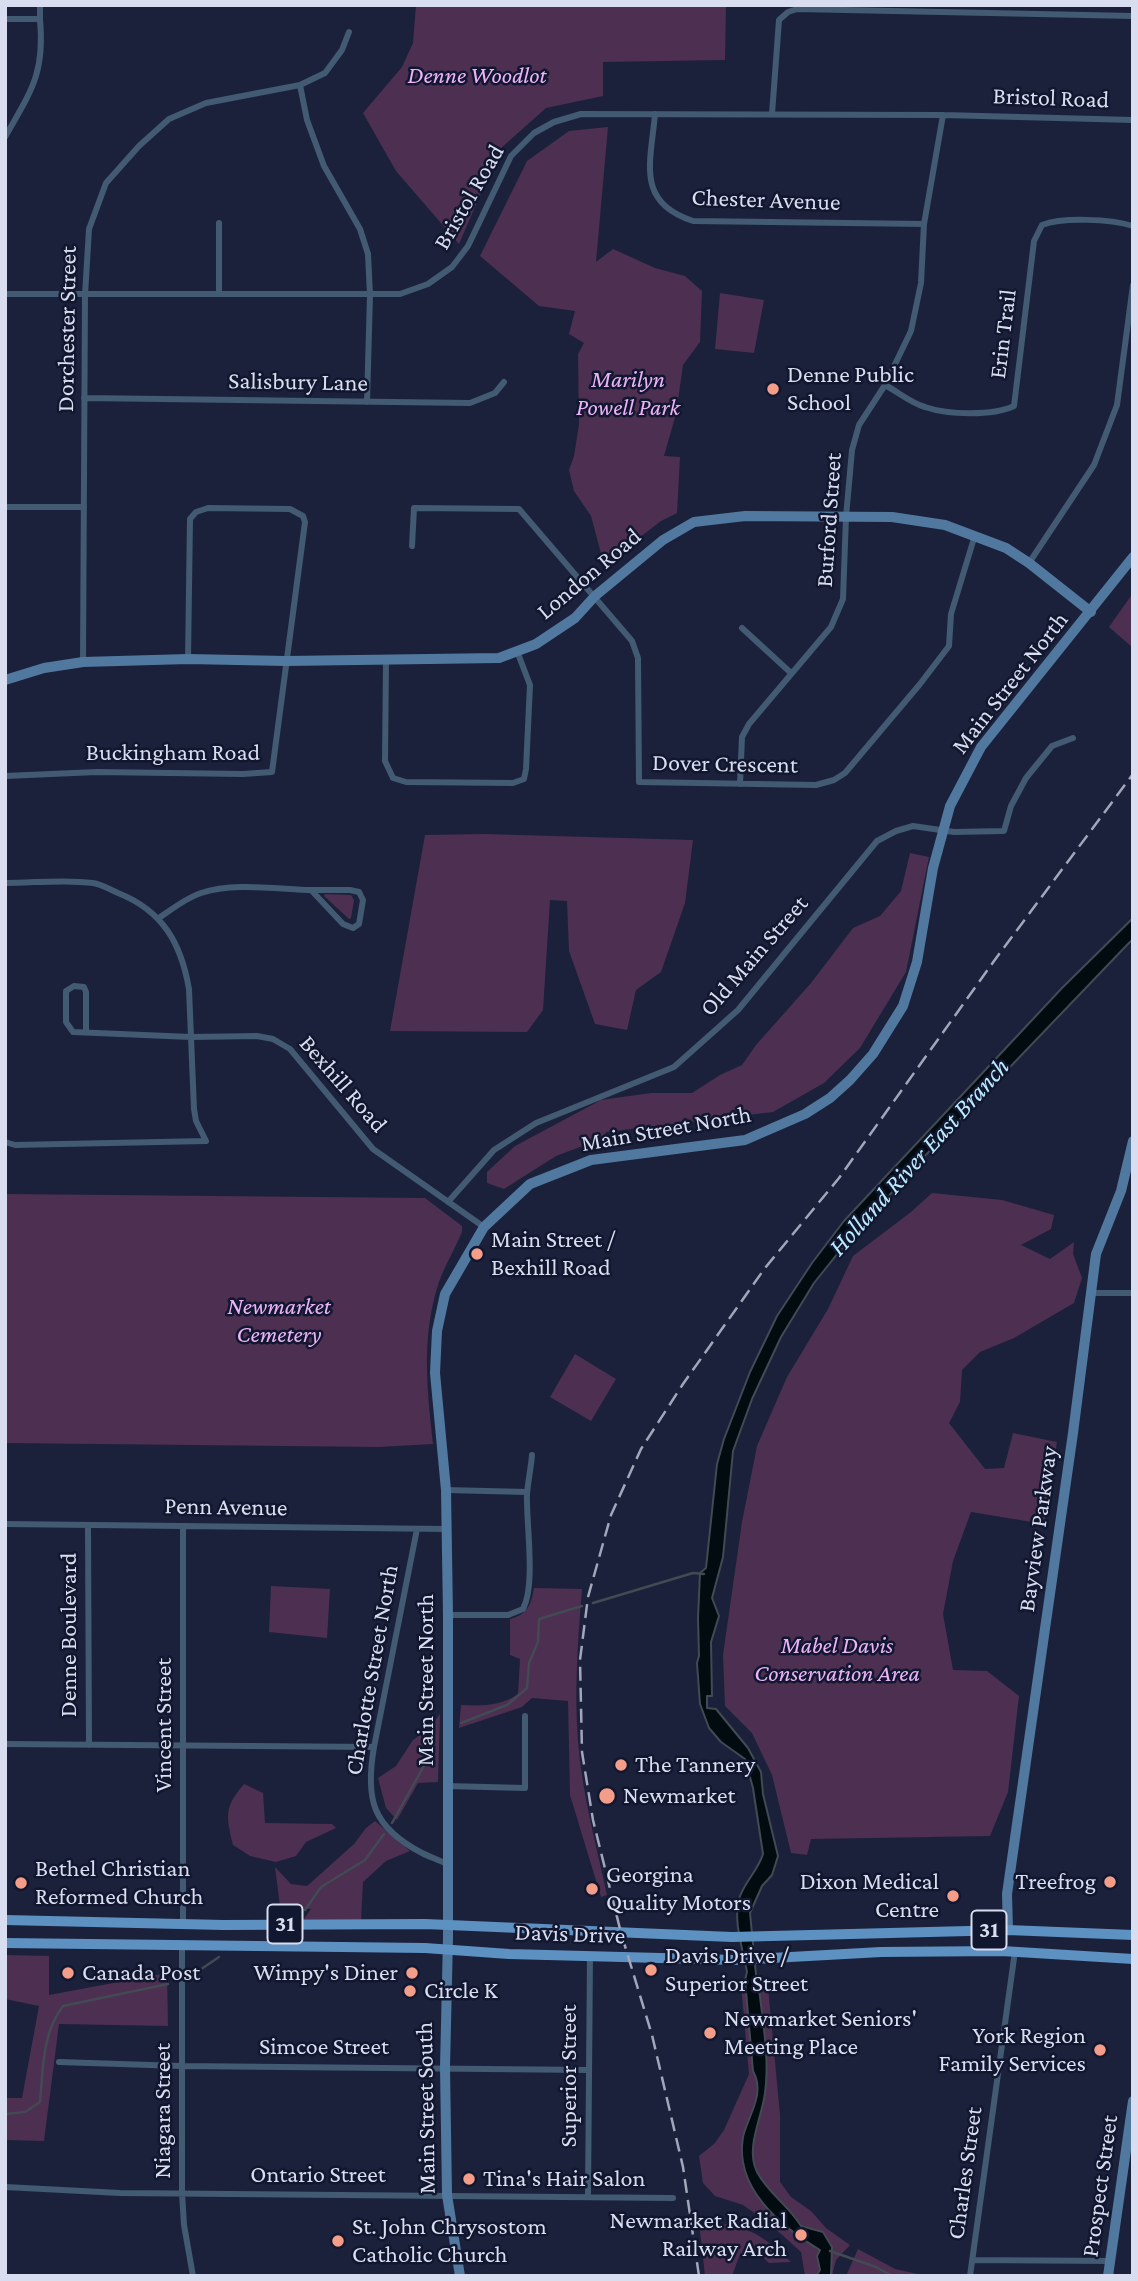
<!DOCTYPE html>
<html>
<head>
<meta charset="utf-8">
<style>
	body { margin:0 }
	#map { position:relative; width:1138px; height:2281px; overflow:hidden; background:#1b213b; font-family:"Crimson Pro",serif }
	canvas { display:block }
	.frame { position:absolute; inset:0; border:7px solid #d8ddef; pointer-events:none }
</style>
</head>
<body>
<div id="map">
<canvas width="1138" height="2281"></canvas>
<div class="frame"></div>
</div>
<script>
const context = document.querySelector('canvas').getContext('2d');
context.lineJoin = 'round';
function fill(path, color) {
  context.fillStyle = color;
  context.fill(path, 'evenodd');
}
function strokePath(path, color, width, dash) {
  context.strokeStyle = color;
  context.lineWidth = width;
  context.lineCap = dash ? 'butt' : 'round';
  context.setLineDash(dash || []);
  context.stroke(path);
}
function write(font, color, halo, rows, align = 'center') {
  context.font = font + ' "Crimson Pro",serif';
  context.lineWidth = 5;
  context.setLineDash([]);
  context.textBaseline = 'middle';
  context.strokeStyle = halo;
  context.fillStyle = color;
  for (const [text, x, y, turn = 0] of rows) {
    context.save();
    context.translate(x, y);
    context.rotate((+turn || 0) * Math.PI / 180);
    context.textAlign = isNaN(turn) ? turn : align;
    if (halo) context.strokeText(text, 0, 0);
    context.fillText(text, 0, 0);
    context.restore();
  }
}
fill(new Path2D(`
	M416 5H726L725 60 603 62V96L546 108 500 149 459 244 396 171 363 113 402 67 413 43Z
	M608 127 596 262 613 249 655 268 685 276 702 291 700 342 683 365 676 414 664 456 680 457 677 513 661 521 604 565 591 516 574 491 569 470 574 456 579 424 578 354 584 343 569 334 575 311 539 306 480 256 527 161 569 131Z
	M720 293 764 300 754 353 715 349Z
	M1133 593V648L1109 627Z
	M484 834 693 840 685 903 661 972 636 990 627 1030 595 1024 569 951 567 901 550 900 543 1010 527 1032 390 1031 425 835Z
	M910 853 929 857 906 972 860 1048 824 1083 773 1112 606 1132 604 1138 556 1156 504 1189 487 1183V1172L515 1146 601 1100 651 1093H692L720 1075 742 1065 756 1045 811 983 853 928 880 916 901 891Z
	M325 894 351 895 354 900 351 918 349 919 324 896Z
	M932 1193 1002 1200 1054 1215 1051 1229 1021 1245 1050 1259 1074 1242 1073 1254 1082 1278 1074 1303 1014 1338 980 1352 962 1370 960 1402 949 1423 985 1469 1004 1468 1013 1433 1057 1442 1044 1524 971 1512 953 1561 943 1614 953 1670 987 1671 1019 1696 1008 1792 990 1836 811 1839 807 1855 791 1853 772 1775 752 1733 725 1706 723 1655 742 1522 757 1446 787 1377 828 1309 853 1256 911 1212Z
	M5 1194 425 1198 462 1226V1232C455 1249 445 1265 439 1282 421 1336 427 1388 433 1444L379 1447 5 1443Z
	M575 1354 616 1379 591 1421 550 1397Z
	M271 1586 330 1589 327 1638 269 1632Z
	M534 1588 582 1589C578 1639 574 1690 578 1741 582 1793 596 1844 607 1895L601 1897 570 1795 568 1701 532 1698 522 1707 459 1728 461 1705C482 1706 501 1706 518 1694L520 1659 510 1655V1619C528 1614 531 1605 534 1588Z
	M440 1714 438 1782 418 1783 397 1820 386 1808 378 1778 396 1766 413 1740 429 1729Z
	M244 1784 263 1793 265 1823 332 1824 336 1828 306 1842 296 1856 276 1862 250 1856 233 1845C226 1816 224 1807 244 1784Z
	M375 1821 410 1851 386 1861 363 1882 361 1921 303 1920 311 1909 280 1906 275 1867 291 1884 307 1886 354 1844 366 1828Z
	M5 1955 49 1956V1995L167 1973 168 2026 59 2024 44 2141 5 2140V2098H22L39 2006 5 1999Z
	M741 1985 768 1987 780 2115V2182L791 2197 811 2211 826 2228 850 2245 836 2260 832 2276H805L801 2252 770 2224 743 2205 715 2196 703 2183 699 2156 715 2143 724 2130 749 2074Z
	M699 2222C744 2224 759 2231 791 2262L769 2263 755 2250 740 2254 732 2276H705Z
	M858 2249 895 2269 927 2276H846Z`), '#4c2f51');
const water = new Path2D(`
	M1133 918V939L1126 946 919 1162 838 1253 814 1283 781 1337 752 1399 733 1451 723 1557 712 1598 719 1616 711 1642 712 1696H707V1708L716 1709 748 1748 761 1772 763 1794 778 1856 772 1875 762 1886 750 1913 756 1975 758 1980C762 2018 770 2056 765 2093 762 2118 745 2148 757 2172 768 2193 789 2206 801 2226L823 2232 832 2247 831 2276H816L820 2270 817 2256 820 2250C781 2227 734 2188 743 2137 748 2115 766 2094 753 2071L745 1980 747 1972C743 1949 733 1922 739 1899 744 1882 758 1871 763 1854L753 1788 745 1759 721 1742 709 1728 700 1704 697 1663 699 1656 698 1618 700 1573 706 1568 717 1464 724 1439 750 1372 777 1316 812 1263 844 1221 1062 988Z`);
fill(water, '#010b10');
strokePath(water, '#424a53', 2);
strokePath(new Path2D(`
	M593 1603 693 1573 704 1574
	M461 1723 507 1705 527 1688 529 1663 538 1642 539 1619 582 1606
	M392 1823 434 1748
	M305 1910 321 1887 365 1860 384 1834
	M191 1976 219 1957
	M5 2114 25 2112 40 2102C43 2070 42 2033 63 2006L168 1984
	M830 2251 876 2267 892 2276`), '#424a53', 2.5);
strokePath(new Path2D(`
	M5 19H40C45 74 31 91 5 137
	M40 19V5
	M300 85 307 120 324 166 360 229 368 254 370 295 367 402
	M655 114C651 162 635 202 693 221L924 224
	M772 114 779 20 788 12 797 9 1133 16
	M5 294H400L428 284 452 267 468 246 511 156 534 133 554 122 581 114 943 115 1133 120
	M219 294V223
	M885 385C898 392 911 403 925 407 948 415 993 416 1014 406L1034 241 1042 225C1063 217 1110 219 1133 226
	M84 398 470 403 495 393 504 382
	M5 507H84
	M412 546 414 508 519 509 632 641 638 658 639 782 816 785 834 780 845 773 920 684 949 646 951 614 975 535
	M1029 563 1094 465 1117 405 1133 285
	M742 628 791 673
	M386 661 385 761 393 778 406 782 513 783 524 779 526 769 530 685 517 651
	M83 662 85 295 89 229 106 183 139 146 169 119 206 103 300 85 325 73 342 50 349 32
	M5 776 97 772 243 774 272 772 305 522 303 516 290 509 208 508 196 512 190 519 188 659
	M740 784 742 737 749 724 831 627 843 599 846 517 852 450 859 425 885 385 911 331 921 283 924 224 943 115
	M5 883C34 883 65 879 93 883 101 884 111 890 118 893 163 911 181 943 189 989L194 1109 196 1121 206 1141 15 1145 5 1142
	M159 918C172 909 186 898 201 893 232 882 278 889 311 890L343 924 353 928 359 924 363 900 359 892 350 890H311
	M86 1032V992L84 987 74 986 66 991V1022L73 1032 191 1037 257 1036 273 1039 290 1049 373 1149 484 1227
	M448 1202 494 1150 536 1123 674 1067 738 1010 877 841 896 831 913 826 954 832 1004 831 1011 806 1026 778 1052 746 1073 738
	M1090 1293H1133
	M446 1490 527 1492
	M5 1524 446 1529
	M88 1525 89 1745
	M417 1529 374 1747C365 1799 372 1827 422 1853 430 1857 439 1860 447 1864
	M448 1615H508L523 1609C536 1584 526 1524 527 1494 528 1481 531 1468 532 1455
	M5 1744 374 1747
	M446 1786 525 1788V1716
	M183 1924V1526
	M182 1946V2193L184 2225 193 2276
	M59 2062 181 2066 588 2070
	M5 2187 120 2193 673 2198
	M588 2196 590 1956
	M972 2260 1111 2261
	M970 2276 1015 1951`), '#425a72', 6);
strokePath(new Path2D(`
	M5 680 44 668 83 662 188 659 286 661 499 658 536 644 575 618 595 596 663 540 694 522 745 516 892 517 945 525 1006 548 1029 563 1091 612
	M1008 1930 1007 1894 1073 1433 1096 1254 1121 1191 1133 1141
	M460 2276 447 2195 445 2067 448 1938V1615L446 1490 435 1373 437 1331 445 1294 484 1227 530 1184 591 1160 745 1140 805 1114 830 1098 850 1080 873 1054 903 1006 917 962 933 868 950 806 981 747 1133 557
	M1108 2276 1133 2101`), '#51799f', 10);
strokePath(new Path2D(`
	M5 1920 224 1925 425 1924 732 1937 1008 1930 1133 1935
	M5 1943 425 1948 509 1954 736 1960 881 1952 1002 1951 1133 1959`), '#5d91c2', 10);
strokePath(new Path2D(`
	M699 2276 683 2167 652 2035 621 1933 593 1820 582 1752 580 1660 588 1597 611 1515 641 1449 683 1384 765 1268 839 1178 994 961 1133 774`), '#a1a6ba', 2.5, [14, 7]);
for (const [x, y, r, color] of [
	[773,389,7,"#f49e89"],
	[477,1254,7,"#f49e89"],
	[621,1765,7,"#f49e89"],
	[607,1796,9,"#f49e89"],
	[1110,1882,7,"#f49e89"],
	[21,1883,7,"#f49e89"],
	[592,1889,7,"#f49e89"],
	[953,1896,7,"#f49e89"],
	[651,1970,7,"#f49e89"],
	[68,1973,7,"#f49e89"],
	[412,1973,7,"#f49e89"],
	[410,1991,7,"#f49e89"],
	[710,2033,7,"#f49e89"],
	[1100,2050,7,"#f49e89"],
	[469,2179,7,"#f49e89"],
	[801,2235,7,"#f49e89"],
	[338,2241,7,"#f49e89"]
]) {
  const dot = new Path2D();
  dot.arc(x, y, r, 0, 2 * Math.PI);
  context.fillStyle = color;
  context.fill(dot);
  strokePath(dot, '#121730', 2.5);
}
for (const [x, y, w] of [
	[285,1924,35],
	[989,1930,35]
]) {
  const box = new Path2D();
  box.roundRect(x - w / 2, y - 19.5, w, 39, 5);
  context.fillStyle = '#121730';
  context.fill(box);
  strokePath(box, '#d8ddef', 2);
}
write('bold 23px', '#d8ddef', null, [
	["31",285,1924],
	["31",989,1930]
]);
write('italic 24px', '#edb3f8', '#121730', [
	["Denne Woodlot",477,76],
	["Marilyn",628,380],
	["Powell Park",628,408],
	["Newmarket",279,1307],
	["Cemetery",279,1335],
	["Mabel Davis",837,1646],
	["Conservation Area",837,1674]
]);
write('24px', '#d8ddef', '#121730', [
	["Bristol Road",1051,98,2],
	["Bristol Road",469,197,-60],
	["Chester Avenue",766,200,2],
	["Dorchester Street",67,329,-89],
	["Erin Trail",1003,334,-83],
	["Salisbury Lane",298,382,1],
	["Burford Street",829,520,-86],
	["London Road",589,574,-40],
	["Main Street North",1010,683,-52],
	["Buckingham Road",173,753],
	["Dover Crescent",725,764,1],
	["Old Main Street",754,956,-49],
	["Bexhill Road",343,1084,49],
	["Main Street North",666,1129,-10],
	["Penn Avenue",226,1507,1],
	["Bayview Parkway",1038,1529,-82],
	["Denne Boulevard",69,1635,-90],
	["Charlotte Street North",372,1670,-80],
	["Main Street North",426,1680,-90],
	["Vincent Street",164,1725,-90],
	["Davis Drive",570,1934,2],
	["Simcoe Street",324,2047],
	["Superior Street",569,2076,-90],
	["Main Street South",426,2108,-91],
	["Niagara Street",163,2111,-90],
	["Charles Street",965,2173,-82],
	["Ontario Street",318,2175],
	["Prospect Street",1100,2186,-82]
]);
write('24px', '#d8ddef', '#121730', [
	["Denne Public",787,375],
	["School",787,403],
	["Main Street /",491,1240],
	["Bexhill Road",491,1268],
	["The Tannery",635,1765],
	["Newmarket",623,1796],
	["Bethel Christian",35,1869],
	["Reformed Church",35,1897],
	["Georgina",606,1875],
	["Quality Motors",606,1903],
	["Dixon Medical",939,1882,"right"],
	["Centre",939,1910,"right"],
	["Treefrog",1096,1882,"right"],
	["Davis Drive /",665,1956],
	["Superior Street",665,1984],
	["Canada Post",82,1973],
	["Wimpy's Diner",398,1973,"right"],
	["Circle K",424,1991],
	["Newmarket Seniors'",724,2019],
	["Meeting Place",724,2047],
	["York Region",1086,2036,"right"],
	["Family Services",1086,2064,"right"],
	["Tina's Hair Salon",483,2179],
	["Newmarket Radial",787,2221,"right"],
	["Railway Arch",787,2249,"right"],
	["St. John Chrysostom",352,2227],
	["Catholic Church",352,2255]
], 'left');
write('italic 26px', '#bbebfe', '#121730', [
	["Holland River East Branch",919,1157,-48]
]);
</script>
</body>
</html>
